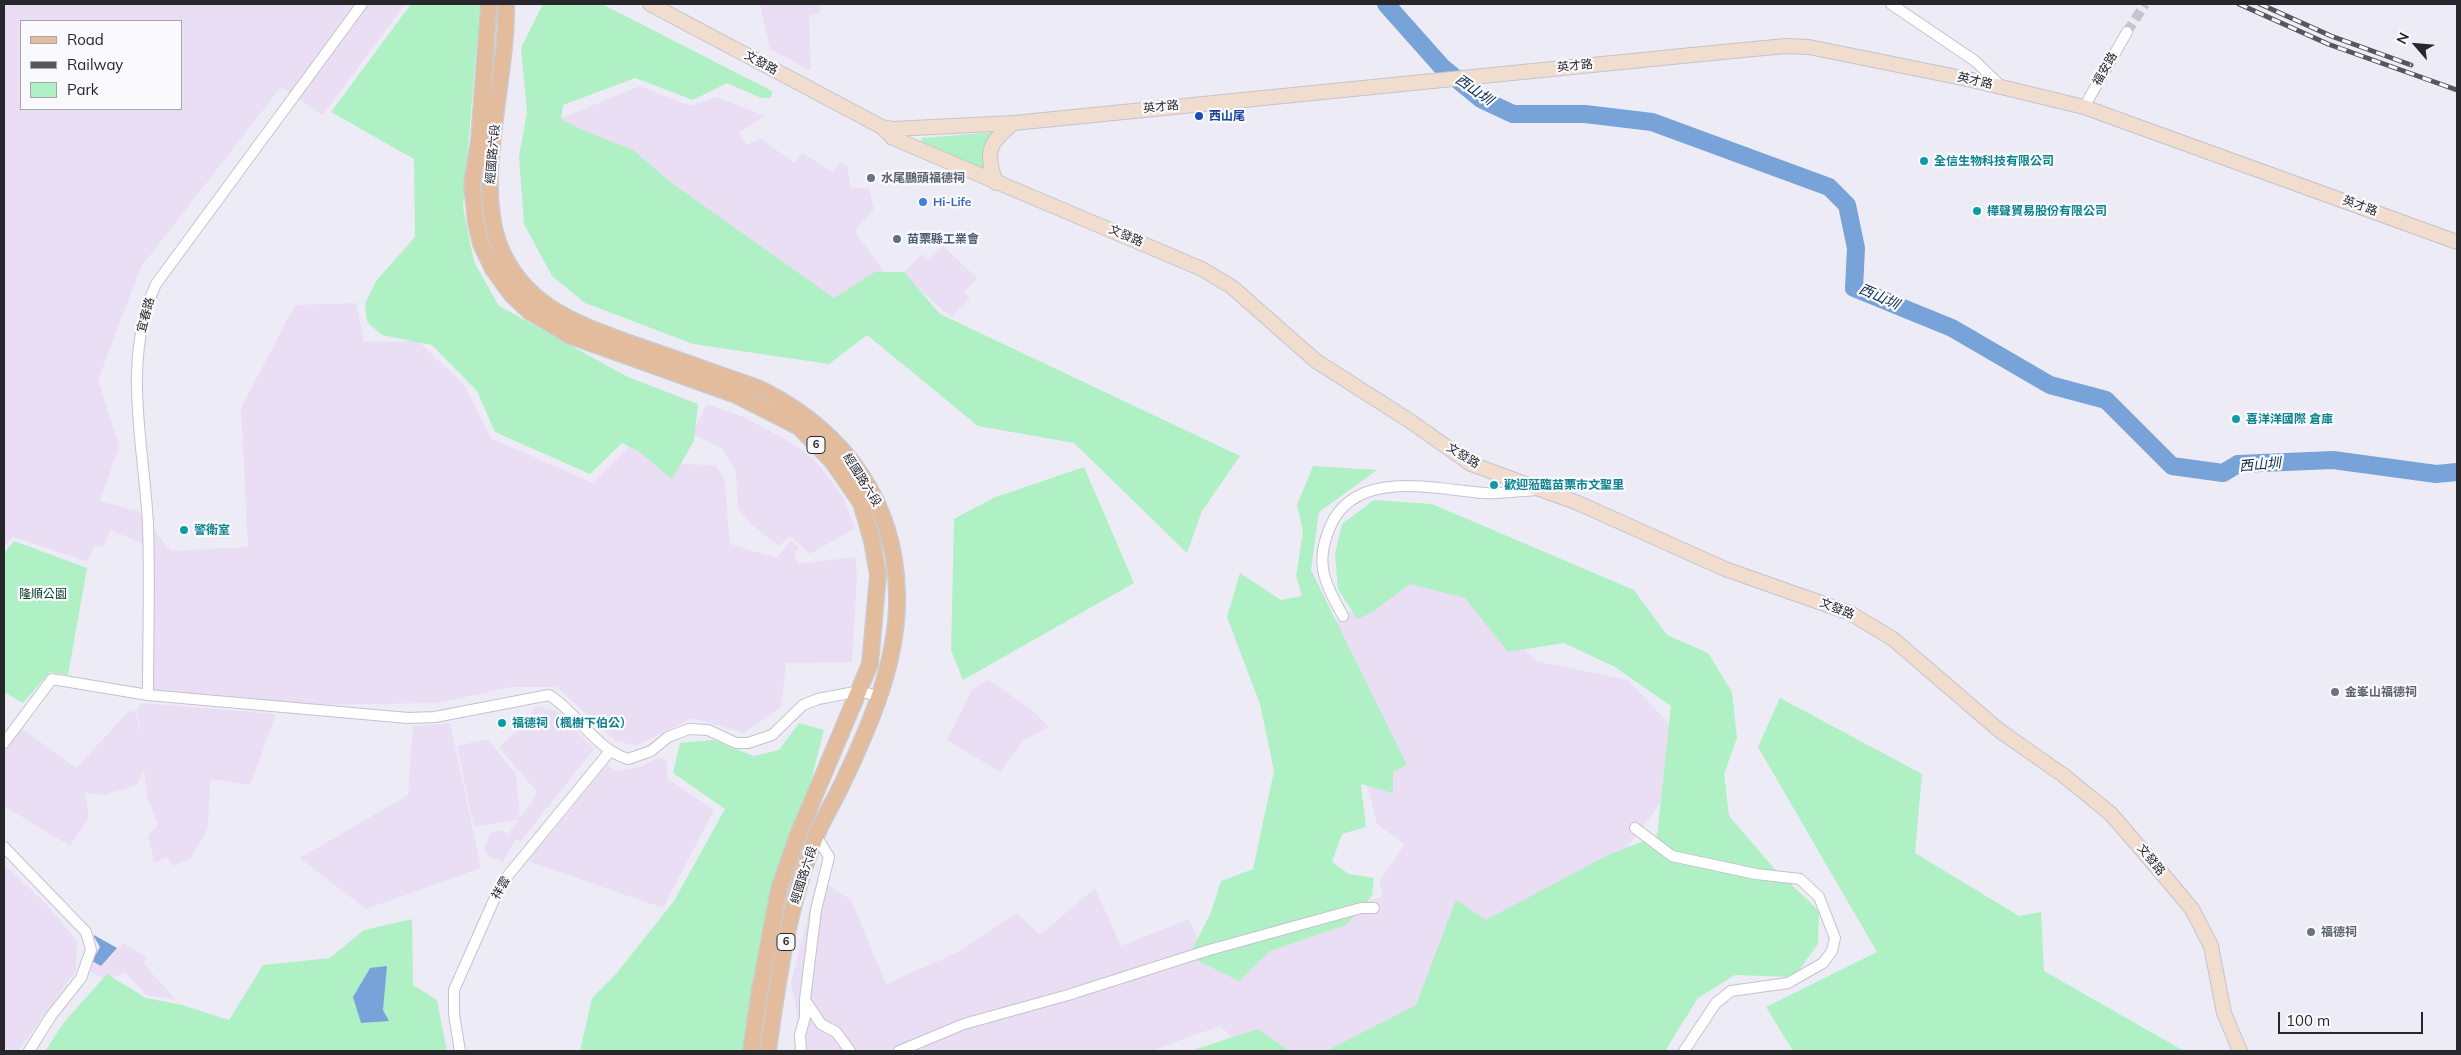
<!DOCTYPE html>
<html>
<head>
<meta charset="utf-8">
<style>
	body { margin:0 }
	#map { position:relative; width:2461px; height:1055px; overflow:hidden; background:#edecf6; font-family:Mulish,sans-serif }
	canvas { display:block }
	.frame { position:absolute; inset:0; border:5px solid #27272b; pointer-events:none }
	.legend { position:absolute; left:20px; top:20px; width:162px; height:90px; box-sizing:border-box; background:#fafafe; border:1px solid #a6a6aa; margin:0; padding:6px 9px; list-style:none; font-size:15px; color:#27272b }
	.legend li { display:flex; align-items:center; gap:10px; height:25px }
	.legend b { width:25px; border:1px solid #a6a6aa }
	.north { position:absolute; left:2391px; top:20px; width:50px; height:50px; -webkit-text-stroke:4px #fafafe; paint-order:stroke; rotate:297deg; font-size:14px; font-weight:700; line-height:20px; text-align:center; color:#27272b }
	.north::after { content:''; display:block; margin:auto; width:18px; height:22px; background:#27272b; clip-path:polygon(50% 0,100% 100%,50% 72%,0 100%) }
	.scale { position:absolute; left:2278px; top:1012px; width:145px; height:22px; box-sizing:border-box; border:2px solid #27272b; border-top:0; padding-left:6px; font-size:15px; line-height:18px; white-space:nowrap; color:#27272b; -webkit-text-stroke:4px #fafafe; paint-order:stroke }
</style>
</head>
<body>
<div id="map">
<canvas width="2461" height="1055"></canvas>
<div class="frame"></div>
<ul class="legend">
<li><b style="height:6px;background:#e3bb9d"></b>Road</li>
<li><b style="height:6px;background:#56565c"></b>Railway</li>
<li><b style="height:14px;background:#b0f0c5"></b>Park</li>
</ul>
<div class="north">N</div>
<div class="scale">100 m</div>
</div>
<script>
const context = document.querySelector('canvas').getContext('2d');
context.lineJoin = 'round';
function fill(path, color) {
  context.fillStyle = color;
  context.fill(path, 'evenodd');
}
function strokePath(path, color, width, dash) {
  context.strokeStyle = color;
  context.lineWidth = width;
  context.lineCap = dash ? 'butt' : 'round';
  context.setLineDash(dash || []);
  context.stroke(path);
}
function write(font, color, halo, rows, align = 'center') {
  context.font = font + ' Mulish,"Noto Sans TC",sans-serif';
  context.lineWidth = 4.5;
  context.setLineDash([]);
  context.textBaseline = 'middle';
  context.strokeStyle = halo;
  context.fillStyle = color;
  for (const [text, x, y, turn = 0] of rows) {
    context.save();
    context.translate(x, y);
    context.rotate((+turn || 0) * Math.PI / 180);
    context.textAlign = isNaN(turn) ? turn : align;
    if (halo) context.strokeText(text, 0, 0);
    context.fillText(text, 0, 0);
    context.restore();
  }
}
fill(new Path2D(`
	M4 4H405L323 115 281 87 141 267 98 380 119 446 100 501 138 511 171 551 248 547 241 408 295 305 356 303 364 342 418 341 465 386 491 438 593 483 638 437 674 464 715 465 724 477 730 544 777 558 791 541 799 548 794 555 798 564 855 557 857 575 852 662 786 663 781 707 744 733 692 718 636 746 614 740 557 687H511L437 703 292 705 153 690 151 547 110 530 104 547 95 545 88 562 13 537 4 547ZM21 21H181V109H21Z
	M760 4H821L820 13 809 16 811 71 770 49Z
	M640 86 690 106 717 97 765 116 739 132 747 145 761 139 795 163 802 153 833 172 840 162 847 166 851 189 869 188 874 209 855 231 887 276 836 304 557 120Z
	M943 246 977 278 964 292 970 299 951 317 902 275 922 254 929 260Z
	M707 404 746 418 790 442 813 458 842 495 855 528 810 554 790 536 779 546 752 525 738 509 736 472 722 449 692 433Z
	M1415 570 1479 595 1535 661 1628 680 1673 728 1671 789 1623 853 1424 1020 1360 1051H1248L1220 1026 1151 1051H804L791 982 818 878 851 900 886 984 956 953 1017 913 1040 935 1095 888 1121 946 1189 919 1209 966 1291 927 1383 896 1379 882 1405 844 1377 824 1326 627Z
	M989 680 1033 711 1049 727 1023 741 1000 772 947 740 972 690Z
	M142 703 276 714 250 785 210 779 208 828 191 858 173 866 167 857 155 863 148 836 158 825 147 796 144 769 137 785 104 795 85 793 89 817 70 846 4 806V750L20 727 76 768 130 710 136 712 141 738 137 708Z
	M535 706 557 711 594 749 520 842 516 839 503 862 488 856 484 848 491 832 500 830 508 834 519 819 474 827 457 746 487 739 516 774 520 818 533 801 536 791 499 747 528 721Z
	M450 723 481 868 366 909 300 858 408 795 413 726Z
	M659 757 666 760 668 779 714 810 663 908 528 861 607 765 617 771 640 767Z
	M4 864 50 908 77 941 76 971 18 1051H4Z
	M123 943 146 957 144 964 176 1000 146 995 125 972 108 980 89 971 92 961 101 966Z`), '#e9def3');
fill(new Path2D(`
	M411 4H479L480 6 463 207 474 262 499 306 628 377 698 404 694 441 672 479 638 451 622 443 590 474 495 432 477 391 432 345 382 335 367 322 365 304 376 281 415 237 414 159 331 112Z
	M543 4H602L772 91 771 98H761L727 83 693 100 635 78 563 105 561 119 582 130 633 150 670 182 834 298 875 272H904L940 314 1240 456 1202 511 1187 553 1074 443 978 426 867 335 829 364 693 344 585 303 552 276 524 224 519 157 527 112 521 48Z
	M997 132 988 171 922 144 921 138Z
	M1313 466 1377 470 1319 512 1311 570 1407 765 1393 772V793L1361 784 1366 827 1342 834 1332 862 1349 874 1374 878 1372 896 1346 925 1270 951 1239 981 1189 956 1211 912 1221 881 1253 869 1274 771 1260 704 1227 617 1240 573 1281 600 1302 596 1296 576 1303 531 1297 505Z
	M1084 467 1134 583 963 680 951 650 954 519 993 498Z
	M1374 500 1432 504 1634 590 1667 635 1708 653 1732 692 1737 738 1724 774 1729 816 1773 867 1819 911 1818 944 1794 977 1735 975 1698 998 1665 1051H1326L1416 1005 1456 900 1486 920 1608 855 1657 836 1671 706 1615 667 1564 643 1508 652 1465 598 1410 584 1371 613 1357 619 1338 589 1335 554 1342 524Z
	M14 541 87 568 68 675 50 672 23 703 4 692V553Z
	M1780 698 1922 774 1915 853 2019 916 2041 912 2044 971 2184 1051H1793L1766 1007 1877 952 1758 747Z
	M799 723 824 730 742 1051H580L592 998 616 974 674 901 725 809 673 773 680 743 713 740 754 756 779 750Z
	M412 919 413 985 437 1000 447 1051H45L65 1021 107 974 146 998 182 1005 229 1020 263 965 330 958 364 930Z
	M1258 1029 1289 1051H1190Z`), '#b0f0c5');
fill(new Path2D(`
	M94 935 117 948 101 966 92 961 100 947 94 937Z
	M387 966 383 1010 389 1021 361 1023 353 997 370 968Z`), '#78a3d8');
strokePath(new Path2D(`
	M1386 4 1442 67 1481 99 1513 114H1585L1652 122 1829 187 1847 205 1856 248 1854 288 1952 328 2050 385 2106 400 2172 466 2223 473 2238 464 2333 460 2436 474 2457 472`), '#78a3d8', 18);
strokePath(new Path2D(`
	M2127 32 2145 4`), '#c5c5cd', 10, [10, 5]);
const street = new Path2D(`
	M1891 4 1975 61 2002 87
	M2084 107 2127 32
	M1343 616C1325 583 1314 564 1330 527 1355 468 1433 489 1484 493 1501 494 1520 491 1537 490
	M148 695C148 638 150 581 148 524 144 445 121 360 156 284L362 4
	M4 743 52 679 148 695 408 718 435 717 549 695C578 713 595 749 628 759L651 751 668 737 689 729 708 730 736 743H748L772 735 803 705 818 699 860 691 880 697
	M1635 828 1672 856 1756 874 1800 879 1819 897 1835 938 1832 951 1823 963 1788 983 1731 991 1716 1003 1684 1051
	M4 847 86 932 91 950 81 978 51 1016 29 1051
	M805 1000 821 1024 836 1032 850 1051
	M460 1051 454 1015V990L501 884 610 751
	M801 1051 800 1035 805 1017V999L816 910 829 857 816 836
	M899 1051 964 1024 1068 995 1209 950 1361 908H1374`);
const secondary = new Path2D(`
	M650 4 882 127 893 138 1202 269 1232 287 1316 361 1410 421 1471 464 1578 503 1725 569 1850 613 1893 639 2000 731 2063 775 2111 814 2160 871 2192 909 2211 946 2224 1013 2240 1051
	M882 127 893 129 1014 123 1712 53 1786 46 1809 47 1972 80 2084 107 2457 242
	M996 183C985 152 988 143 1014 123`);
const primary = new Path2D(`
	M489 4 479 140 472 185 476 223 481 244 493 269 512 295 530 312 571 336 736 395 799 427 832 461 861 503 872 541 878 575 870 664 798 835 779 889 759 995 751 1051
	M506 4C508 76 475 175 498 242 521 305 574 323 632 344 662 354 693 365 723 376 737 381 753 385 766 392 845 433 895 502 897 593 899 657 872 721 845 778 836 798 824 817 816 836 788 905 778 979 768 1051`);
strokePath(street, '#c4c3cd', 12);
strokePath(secondary, '#c4c3cd', 16);
strokePath(primary, '#cbcbcc', 18);
strokePath(street, '#fff', 10);
strokePath(secondary, '#f1ddce', 14);
strokePath(primary, '#e3bb9d', 15);
const rail = new Path2D(`
	M2239 4 2328 44 2457 90
	M2260 4 2331 36 2411 65`);
strokePath(rail, '#56565c', 5);
strokePath(rail, '#fafafe', 3, [9]);
for (const [x, y, r, color] of [
	[1199,116,5,"#1a4fb4"],
	[1924,161,5,"#0f9aa8"],
	[871,178,5,"#6b7280"],
	[923,202,5,"#3f7fe0"],
	[1977,211,5,"#0f9aa8"],
	[897,239,5,"#5c6f8a"],
	[2236,419,5,"#0f9aa8"],
	[1494,485,5,"#0f9aa8"],
	[184,530,5,"#0f9aa8"],
	[2335,692,5,"#6b7280"],
	[502,723,5,"#0f9aa8"],
	[2311,932,5,"#6b7280"]
]) {
  const dot = new Path2D();
  dot.arc(x, y, r, 0, 2 * Math.PI);
  context.fillStyle = color;
  context.fill(dot);
  strokePath(dot, '#fafafe', 2);
}
for (const [x, y, w] of [
	[816,445,18],
	[786,942,18]
]) {
  const box = new Path2D();
  box.roundRect(x - w / 2, y - 8.5, w, 17, 4);
  context.fillStyle = '#fafafe';
  context.fill(box);
  strokePath(box, '#27272b', 1);
}
write('bold 11px', '#27272b', null, [
	["6",816,445],
	["6",786,942]
]);
write('12px', '#27272b', '#fafafe', [
	["文發路",761,63,28],
	["英才路",1575,66,-6],
	["福安路",2105,69,-60],
	["英才路",1975,81,13],
	["英才路",1161,107,-6],
	["經國路六段",493,154,-85],
	["英才路",2360,206,20],
	["文發路",1126,236,23],
	["宜春路",146,315,-75],
	["文發路",1463,456,31],
	["經國路六段",862,480,58],
	["文發路",1837,609,22],
	["文發路",2151,860,51],
	["經國路六段",804,875,-72],
	["祥雲",501,888,-60]
]);
write('bold 12px', '#164399', '#fafafe', [
	["西山尾",1209,116]
], 'left');
write('bold 12px', '#0d838f', '#fafafe', [
	["全信生物科技有限公司",1934,161],
	["樺聲貿易股份有限公司",1987,211],
	["喜洋洋國際 倉庫",2246,419],
	["歡迎蒞臨苗栗市文聖里",1504,485],
	["警衛室",194,530],
	["福德祠（楓樹下伯公）",512,723]
], 'left');
write('bold 12px', '#5b616d', '#fafafe', [
	["水尾鵬頭福德祠",881,178],
	["金峯山福德祠",2345,692],
	["福德祠",2321,932]
], 'left');
write('bold 12px', '#366cbe', '#fafafe', [
	["Hi-Life",933,202]
], 'left');
write('bold 12px', '#4e5e75', '#fafafe', [
	["苗栗縣工業會",907,239]
], 'left');
write('12px', '#083d21', '#fafafe', [
	["隆順公園",43,594]
]);
write('italic 14px', '#0b2a4c', '#fafafe', [
	["西山圳",1474,90,35],
	["西山圳",1879,297,24],
	["西山圳",2260,465,-5]
]);
</script>
</body>
</html>
